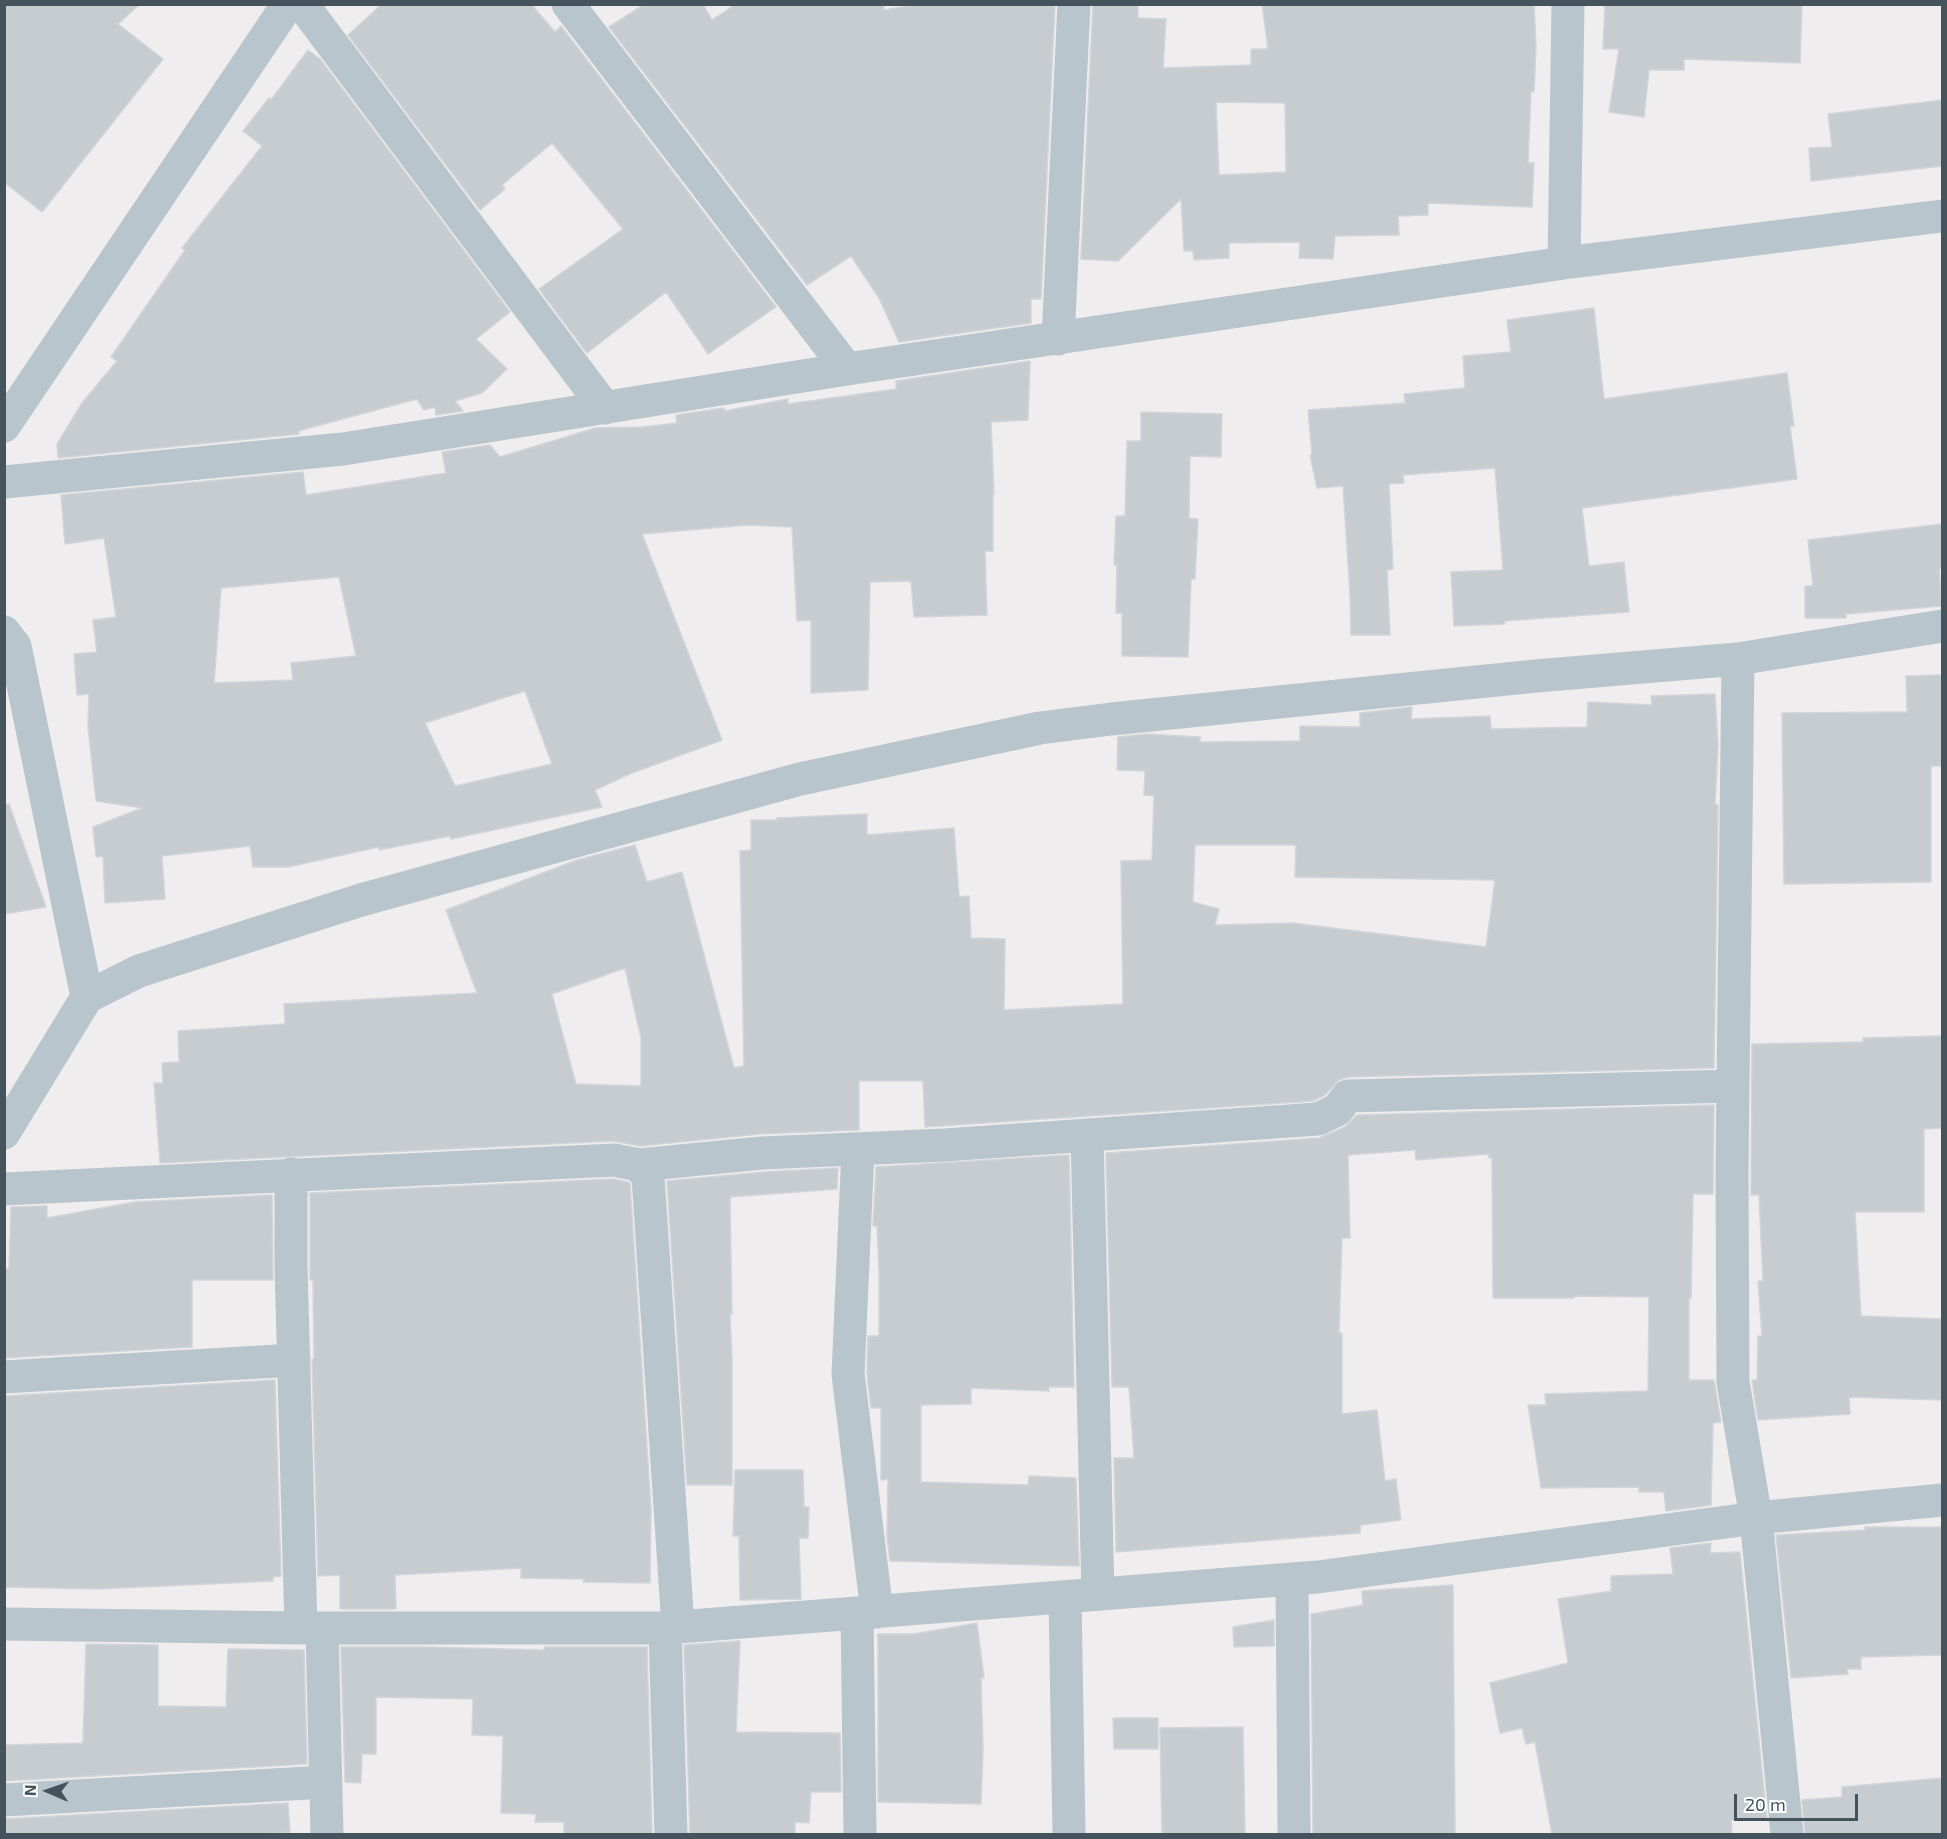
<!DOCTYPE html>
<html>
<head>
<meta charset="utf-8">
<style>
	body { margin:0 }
	#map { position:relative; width:1947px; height:1839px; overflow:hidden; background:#f0edee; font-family:"Exo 2",sans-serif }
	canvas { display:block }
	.frame { position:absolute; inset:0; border:6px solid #45545c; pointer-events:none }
	.north { position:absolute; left:18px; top:1761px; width:60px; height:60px; -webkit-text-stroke:4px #fff; paint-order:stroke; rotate:272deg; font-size:16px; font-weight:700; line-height:24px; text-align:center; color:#45545c }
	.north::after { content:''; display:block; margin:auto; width:21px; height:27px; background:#45545c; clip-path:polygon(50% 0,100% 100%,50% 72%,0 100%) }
	.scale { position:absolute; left:1734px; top:1794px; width:124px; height:27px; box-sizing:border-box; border:3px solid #45545c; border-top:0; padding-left:8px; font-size:18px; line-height:21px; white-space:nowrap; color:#45545c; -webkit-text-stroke:4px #fff; paint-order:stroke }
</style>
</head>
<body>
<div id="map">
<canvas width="1947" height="1839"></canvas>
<div class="frame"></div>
<div class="north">N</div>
<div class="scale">20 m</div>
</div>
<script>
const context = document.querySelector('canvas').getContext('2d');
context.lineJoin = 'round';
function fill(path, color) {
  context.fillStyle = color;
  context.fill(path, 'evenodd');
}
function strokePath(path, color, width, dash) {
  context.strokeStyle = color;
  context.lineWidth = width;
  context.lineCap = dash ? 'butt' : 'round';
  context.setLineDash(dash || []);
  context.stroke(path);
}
const building = new Path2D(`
	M4 4H140L118 24 163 59 42 212 4 182Z
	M382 4H531L555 32 561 26 776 307 708 354 666 292 587 353 539 289 623 229 552 143 502 185 505 189 480 210 348 35Z
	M645 4H703L712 20 736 4H883L884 10 921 4H1055L1041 299H1031V323L899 342 879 298 851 256 807 285 609 27Z
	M1093 4H1138V18L1166 19 1163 68 1251 65V49H1268L1262 4H1534L1536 47 1534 92 1531 91 1528 163H1534L1532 207 1428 203V215L1398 216 1399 235 1335 236 1333 259 1299 258 1300 242 1229 243V258L1194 260 1193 251H1184L1181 199 1118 261 1081 259ZM1216 102 1285 103 1286 172 1219 175Z
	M1605 4H1802L1800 63 1684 59V70H1649L1644 117 1609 112 1619 49H1603Z
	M308 50 320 59 510 312 476 339 507 369 482 393 455 401 463 411 436 415 435 407 424 410 417 399 298 431 299 434 58 458 57 444 82 403 117 361 111 357 185 250 182 248 262 146 243 131 269 98 271 100Z
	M1942 100V166L1811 181 1809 148 1832 147 1828 114Z
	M1594 308 1604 399 1787 373 1794 426H1790L1797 479 1582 508 1589 566 1624 562 1629 612 1504 621 1505 624 1454 626 1451 572 1503 570 1495 468 1403 475 1404 483 1389 484 1393 569 1387 570 1390 635H1351L1350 594 1343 486 1317 488 1310 455H1312L1308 410 1405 403 1404 394 1465 388 1463 356 1511 352 1507 320Z
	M1030 361 1028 420 991 422 994 494H993V551H985L987 615 914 617 911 581 870 582 868 690 811 693V620L797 621 792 527 748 525 642 534 722 740 632 773 595 790 602 807 451 839 450 836 379 850V847L288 867H253L250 846 162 856 165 899 105 903 103 856 96 857 93 827 142 808 96 801 88 727 89 694 77 695 74 654 97 652 93 620 116 617 104 538 65 544 61 495 303 472 306 495 446 473 442 452 490 445 500 457 595 428 642 427 677 423 676 415 724 408V411L788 399V404L896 389V381ZM339 577 356 656 291 663 293 680 214 683 221 588ZM525 691 552 764 455 786 425 723Z
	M1141 412 1222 414 1221 457 1190 456 1189 518 1198 519 1195 579H1191L1188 657 1122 656V613H1116L1117 565H1114L1116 516H1125L1127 441H1141Z
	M1942 524V568L1939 569 1942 606 1846 614V618H1805V586H1813L1808 540Z
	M1942 675V766H1931V882L1784 884 1782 713 1907 712 1906 676Z
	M1715 694 1718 746 1715 804 1718 805 1714 1068 1348 1077 1339 1080 1325 1095 1313 1101 925 1127 923 1081H859V1130L760 1134 640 1146 613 1141 160 1163 154 1083H163L162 1063 179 1062 178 1031 285 1024 284 1004 477 993 446 910 577 860 635 845 647 882 682 872 734 1068 744 1066 740 851 751 850V820H777V818L867 814V835L954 828 959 897 969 896 971 938 1005 939 1004 1010 1123 1004 1121 861 1152 860 1154 796 1144 795 1145 771 1117 770 1118 737 1146 734 1200 737V742L1300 741V726L1360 727V713L1412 707 1411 719 1490 716 1491 729 1587 727 1588 702 1652 705 1651 696ZM1195 845H1296L1295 877 1495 880 1486 947 1292 923 1215 925 1219 909 1193 902ZM625 968 641 1038V1086L576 1084 552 994Z
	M9 804 46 907 4 914V805Z
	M1942 1036V1128L1924 1129V1212H1855L1861 1316 1942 1319V1400L1849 1397 1850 1414 1758 1420 1752 1380H1757L1758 1336H1762L1758 1281H1763L1759 1195H1751L1752 1044 1863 1042V1038Z
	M1714 1105 1713 1194H1693L1691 1298H1689V1380H1714L1721 1422 1713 1423 1711 1505 1666 1511 1664 1492H1639V1487L1541 1488 1528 1405H1546L1545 1394 1648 1391 1649 1297 1574 1296V1298H1493L1492 1158H1489V1154L1416 1160 1415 1150 1348 1155 1350 1238H1342L1339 1333H1342V1414L1377 1410 1385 1481 1396 1479 1401 1520 1361 1525 1360 1533 1116 1552 1114 1458H1134L1129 1387H1112L1106 1153 1319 1138 1345 1127 1357 1115Z
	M1069 1155 1074 1387H1049V1391L971 1388V1404L921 1405V1482L1028 1485 1029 1476 1076 1478 1079 1566 890 1561 887 1536 888 1479 881 1480V1408H871L867 1373 868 1336H879V1273L877 1226H873L876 1167Z
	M838 1168 837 1189 730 1197 732 1314H730L732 1357V1485H687L667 1181 763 1172Z
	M613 1179 628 1182 630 1184 651 1509 650 1583 583 1582 584 1579 521 1578V1568L395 1575 396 1609H340V1575L318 1576 312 1361 314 1358 313 1280H310V1193Z
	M272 1195 273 1280H192V1347L4 1358V1269H9L11 1207 47 1206V1218L135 1202Z
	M275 1380 281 1576 273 1577V1581L98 1589 4 1587V1396Z
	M735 1470H803L804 1507H809L808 1538H799L801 1599 740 1600 739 1536H733Z
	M1865 1527H1942V1655L1861 1657V1669H1847L1848 1674 1791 1678 1776 1535 1865 1530Z
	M1711 1543 1710 1553 1740 1552 1767 1820H1731L1732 1834H1552L1535 1742 1526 1744 1522 1728 1500 1733 1490 1683 1568 1663 1558 1599 1611 1591V1576L1673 1574 1670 1548Z
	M1453 1585 1455 1834H1313L1311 1614 1363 1605 1362 1591Z
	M1274 1620V1646L1234 1647 1233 1627Z
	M977 1623 984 1678H981L983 1749 981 1804 878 1802V1634H914Z
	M740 1641 736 1732 840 1733 841 1792H811L809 1823 795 1822V1834H690L684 1645Z
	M86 1644 158 1645V1706L226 1707 228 1649 304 1650 307 1764 4 1781V1745L83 1743Z
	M341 1647H427L544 1650V1647H647L652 1834H564V1822H535L536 1814 501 1813 503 1736 472 1735 473 1699 376 1697V1754H362L361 1783 345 1782Z
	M1113 1718H1158V1749H1114Z
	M1243 1727 1245 1834H1162L1160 1728Z
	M1942 1778V1834H1805L1802 1800 1842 1797V1787Z
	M288 1803 290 1832 266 1834H4V1819Z`);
fill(building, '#c7ccd1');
strokePath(building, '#d1d5da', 1.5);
strokePath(new Path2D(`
	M302 4 605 408
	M568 4 847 369
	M1564 263 1568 4
	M1058 339 1074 4
	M4 426 288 4
	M4 482 343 449 847 369 1564 263 1942 216
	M4 632 15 646 87 997
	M1738 659 1732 1169 1733 1382 1756 1518 1787 1834
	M4 1133 87 997 139 971 361 900 800 779 1040 728 1111 719 1536 676 1738 659 1942 626
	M1087 1135 1098 1594
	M858 1149 848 1374 877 1612
	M639 1165 648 1177 678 1627
	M291 1174V1266L301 1628
	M4 1189 614 1160 639 1165 762 1153 945 1145 1318 1119 1337 1110 1348 1096 1733 1086
	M4 1377 294 1360
	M1292 1579 1294 1834
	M1065 1597 1069 1834
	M857 1613 860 1834
	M4 1624 301 1628H665L1318 1577 1756 1518 1942 1500
	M322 1628 327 1834
	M665 1628 671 1834
	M4 1800 326 1782`), '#b8c5cc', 33);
</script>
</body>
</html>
